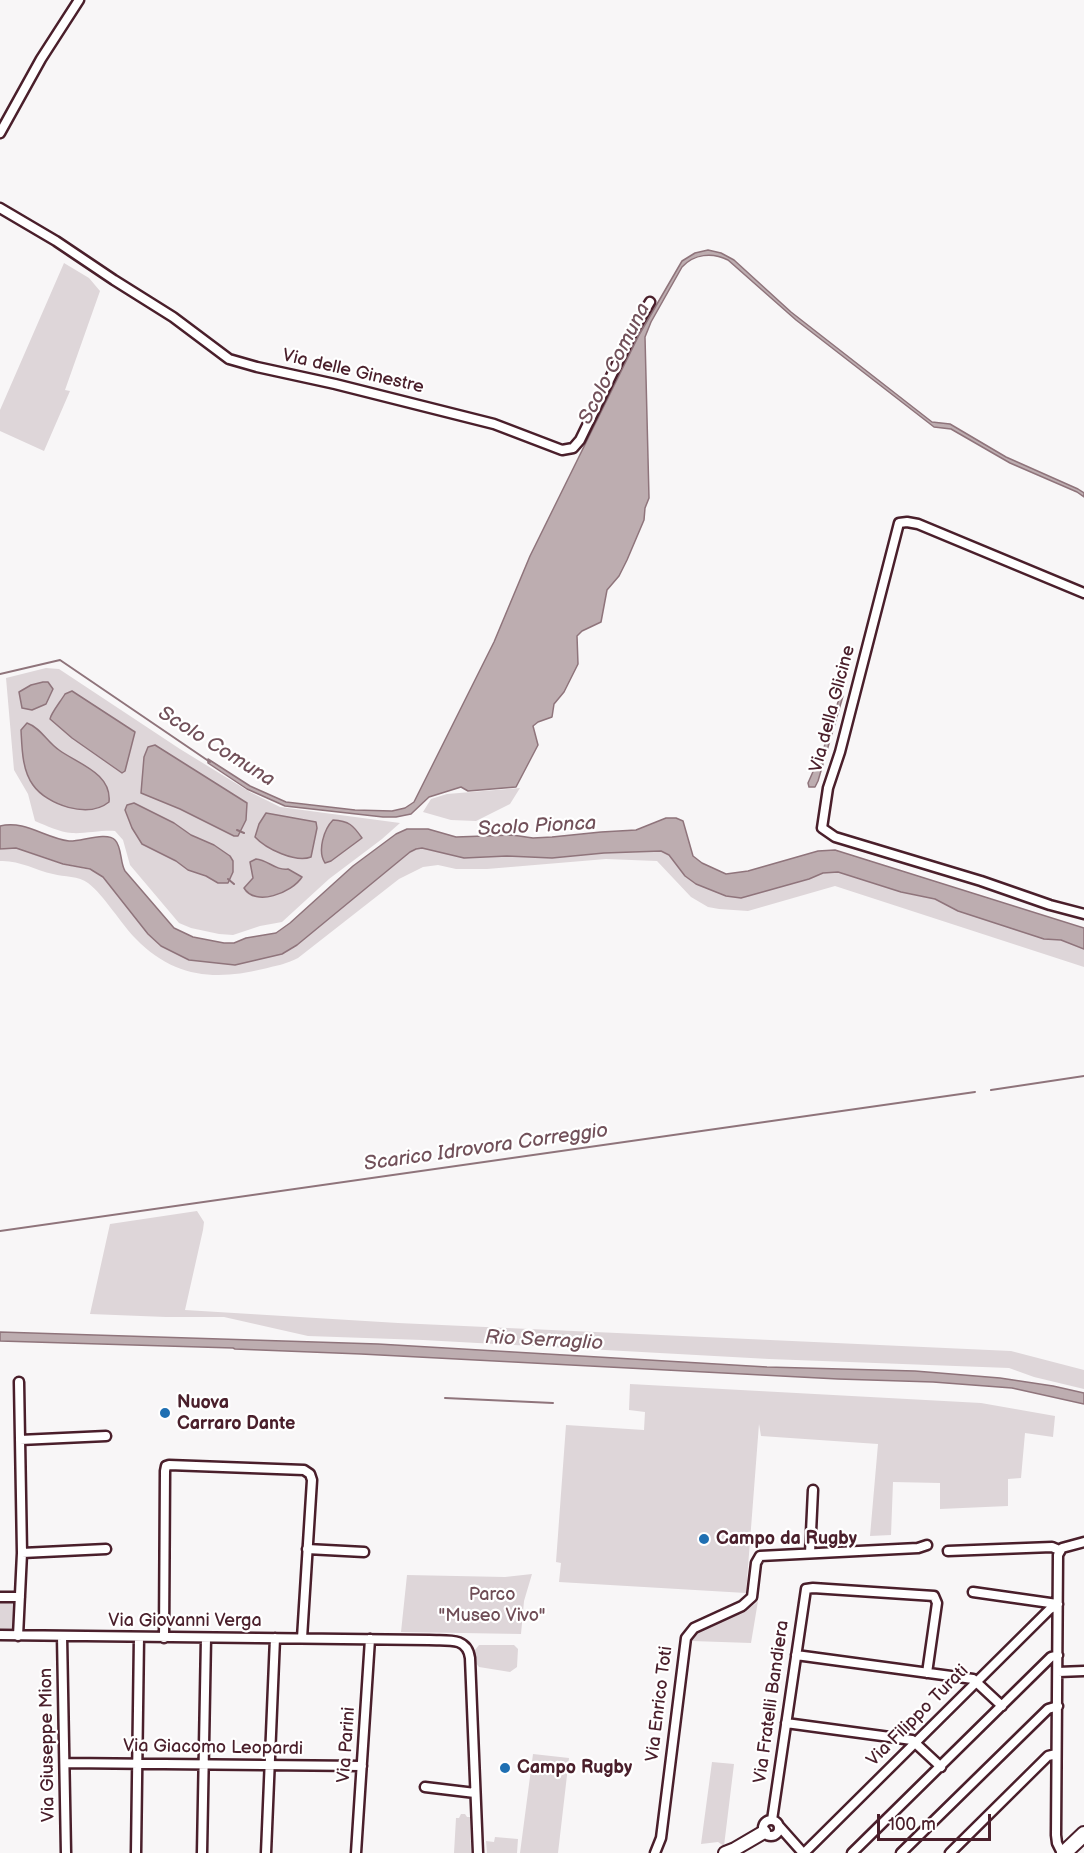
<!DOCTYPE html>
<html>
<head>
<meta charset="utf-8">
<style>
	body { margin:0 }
	#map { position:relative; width:1084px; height:1853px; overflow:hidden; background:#f8f6f7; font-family:"Balsamiq Sans",sans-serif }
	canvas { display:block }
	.scale { position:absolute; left:877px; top:1814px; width:114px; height:27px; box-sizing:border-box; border:3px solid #4a1f2b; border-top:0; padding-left:8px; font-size:18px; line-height:21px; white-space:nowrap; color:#4a1f2b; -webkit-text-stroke:4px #fff; paint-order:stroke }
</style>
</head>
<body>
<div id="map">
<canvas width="1084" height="1853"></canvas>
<div class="scale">100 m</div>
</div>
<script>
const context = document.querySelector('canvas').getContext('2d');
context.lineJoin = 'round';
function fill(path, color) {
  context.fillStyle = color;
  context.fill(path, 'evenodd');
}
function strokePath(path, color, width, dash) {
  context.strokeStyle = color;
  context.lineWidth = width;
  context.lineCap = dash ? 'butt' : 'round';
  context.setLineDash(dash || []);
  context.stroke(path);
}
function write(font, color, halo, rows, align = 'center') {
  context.font = font + ' "Balsamiq Sans",sans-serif';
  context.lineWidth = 4.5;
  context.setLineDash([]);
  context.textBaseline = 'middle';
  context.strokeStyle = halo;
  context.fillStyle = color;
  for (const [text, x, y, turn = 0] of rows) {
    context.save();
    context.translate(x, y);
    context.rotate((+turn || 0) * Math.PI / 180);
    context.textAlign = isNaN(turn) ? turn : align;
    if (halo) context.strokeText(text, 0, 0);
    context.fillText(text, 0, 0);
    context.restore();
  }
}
fill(new Path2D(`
	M64 263 89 278 100 291 65 390 70 391 44 451 0 431V410Z
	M46 668 59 669 180 749 250 792 280 807 400 823 382 839 329 879 282 922 260 926 233 935 219 934 191 928 179 923 130 865 123 840 115 831C102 830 83 834 72 833 59 832 47 826 35 821L28 794 14 770 6 678Z
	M520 788 510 804 476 821 451 820 423 812 431 799 447 794Z
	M12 847C29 852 45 859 62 864 77 868 90 867 103 877L148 934 161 946 235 965 282 954 297 945 410 852 416 849 422 848 464 858 507 856 552 858 604 853 661 851 669 855 685 876 696 884 726 896 741 898 809 879 823 873 838 872 901 892 935 899 958 911 1044 939 1061 940 1084 949V967L835 886 748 911 719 909 708 907 691 897 657 861 606 859 487 869H456L438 865 423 867 399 879 298 958C287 964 275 966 263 969 214 981 173 977 136 939 121 924 104 895 88 883 79 876 64 877 53 874 35 870 19 860 0 861V850Z
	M197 1211 204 1222 203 1230 185 1310 398 1323 1011 1351 1084 1370V1389L1034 1377 1009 1368 769 1359 423 1340 308 1336 224 1317H166L90 1314 110 1224Z
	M630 1384 981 1403 1055 1416 1053 1437 1025 1433 1021 1478 1008 1479V1506L940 1509V1483L893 1482 891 1535 870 1536 878 1444 761 1436 759 1424 746 1593 559 1582 561 1563 556 1562 566 1425 644 1430 645 1412 629 1410Z
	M532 1574 524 1601 521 1634 401 1632 407 1575 505 1577Z
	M0 1601H9L14 1603V1630L0 1629Z
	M758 1601 751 1643 692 1641C696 1623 744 1617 758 1601Z
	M479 1645H514L518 1649 517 1667 510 1672 479 1667 475 1662V1650Z
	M533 1754 569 1758 558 1853H520Z
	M712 1762 734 1764 724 1846 718 1842 701 1844Z
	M461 1814H465L467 1817H470L471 1853H454L456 1818H459Z
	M495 1837 518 1839 517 1853H487L486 1841 494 1842Z`), '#ded6d9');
const water = new Path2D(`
	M708 250 721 253 734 260 791 312 932 422 950 424 1006 457 1078 489 1084 493V497L1077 492 1010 463 951 429 934 427 796 320 728 260C712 252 694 254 682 267L651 322 645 337 649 498 645 508 644 520 627 560 619 576 607 590 601 622 582 631 577 636 578 664 564 692 554 704 552 717 538 722 533 726 538 745 516 787 468 791 461 787 429 797 411 814 396 817H383L285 806 247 789 208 763V759L250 786 286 802 355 810 392 811 405 808 414 802 494 642 530 556 639 335 682 261 695 253Z
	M43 682H48L53 689 46 704 32 710 22 708 19 692 31 685Z
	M72 691 135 732 125 771 122 773 72 738 50 719C51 713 61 701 65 694Z
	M840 695 843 696 818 781 815 787H809L808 783 827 740Z
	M27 723C41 728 47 742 59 750 78 764 112 773 109 802 88 819 47 805 33 785 22 770 22 748 21 730Z
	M155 745 247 803 246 820 238 836H234L180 809 141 793 144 757 148 747Z
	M134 803 174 823 191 835 214 845 230 856 233 861V872L228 883H218L206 876 188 870 176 861 142 844 132 828 125 810 127 805Z
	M266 813 316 822 317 828 311 857C296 863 266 849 255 837L259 824Z
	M666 818H676L683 821 693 856 702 863 726 874 748 871 818 851 835 850 1084 928V949L1061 940 1044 939 958 911 935 899 901 892 838 872 823 873 809 879 741 898 726 896 696 884 685 876 669 855 661 851 604 853 552 858 507 856 464 858 422 848 416 849 410 852 297 945 282 954 235 965 189 960 161 946 148 934 103 877 90 869 63 864 16 848 0 849V826C25 820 45 838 69 841 80 842 107 831 115 840 122 847 120 863 125 871L174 928 193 937 224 943H234L246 938 276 933 290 923 353 866 396 834 407 829H428L456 837 512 835 533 838 552 837 601 832 636 830Z
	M333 820C349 821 353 825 362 838L331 861 325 863C317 851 324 829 333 820Z
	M256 859C268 860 276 871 288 869L302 877C292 893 255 907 244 888L253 878 250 862Z
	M0 1332 378 1344 767 1367 915 1371 1000 1378 1053 1386 1084 1393V1404L1012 1388 933 1382 838 1379 361 1354 235 1349 233 1348 0 1341Z`);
fill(water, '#bdadb0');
strokePath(water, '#8f747b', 1.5);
strokePath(new Path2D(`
	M0 674 60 660 210 762
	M237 830 244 833
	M228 879 234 884
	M991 1090 1084 1076
	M0 1231 975 1092
	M445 1398 553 1403`), '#8f747b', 2);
const street = new Path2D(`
	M0 133 41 59 79 0
	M0 208 56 241 114 280 173 317 229 359 257 367 335 384 494 424 562 450 573 448 580 440 633 331 650 302
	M1084 593 918 524 907 522 899 523 840 752 828 788 822 828 835 837 981 881 1050 905 1084 914
	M20 1440 106 1436
	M307 1549 364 1552
	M948 1551 1052 1547 1059 1550
	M22 1553 106 1549
	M810 1553 813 1490
	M973 1592 1057 1604
	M0 1597H20
	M0 1635 429 1640C446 1641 467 1636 470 1658L478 1853
	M18 1636 22 1553 19 1382
	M62 1636 66 1853
	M164 1638 165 1471 166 1466 169 1465 304 1470 310 1474 312 1480 302 1638
	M796 1655 973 1679 1002 1706
	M1058 1672 1084 1671
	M786 1723 912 1740 941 1767
	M65 1763 362 1766
	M425 1787 475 1793
	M763 1828a8 8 0 1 1 16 0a8 8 0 1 1-16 0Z
	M772 1820 806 1589 813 1588 934 1596 937 1603 927 1673
	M779 1826 803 1853
	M136 1853 139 1637
	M202 1853 206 1638
	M266 1853 275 1638
	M356 1853 370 1639
	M655 1853 661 1838 686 1638 694 1628 742 1606 752 1597 756 1563 760 1556 918 1548 927 1545
	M804 1853 1050 1609 1058 1604
	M852 1853 1051 1657 1058 1655
	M901 1853 1048 1709 1058 1706
	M950 1853 1048 1756 1056 1754
	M1062 1853 1057 1843 1056 1835 1058 1555 1062 1548 1084 1542`);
const secondary = new Path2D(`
	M725 1853 735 1849 764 1832`);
const primary = new Path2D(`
	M1064 1853 1084 1834`);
strokePath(street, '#4a1f2b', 13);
strokePath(secondary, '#4a1f2b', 16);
strokePath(primary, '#4a1f2b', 18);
strokePath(street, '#fff', 8);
strokePath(secondary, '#fff', 12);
strokePath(primary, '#fff', 14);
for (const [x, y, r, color] of [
	[165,1413,6,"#1f6fb2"],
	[704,1539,6,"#1f6fb2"],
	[505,1768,6,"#1f6fb2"]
]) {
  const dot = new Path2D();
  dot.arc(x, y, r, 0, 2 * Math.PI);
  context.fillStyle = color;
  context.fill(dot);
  strokePath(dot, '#fff', 2);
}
write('18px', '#4a1f2b', '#fff', [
	["Via delle Ginestre",353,372,13],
	["Via della Glicine",833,709,-75],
	["Via Giovanni Verga",185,1621],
	["Via Fratelli Bandiera",772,1702,-82],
	["Via Enrico Toti",660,1704,-83],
	["Via Filippo Turati",918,1716,-45],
	["Via Giuseppe Mion",48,1745,-91],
	["Via Parini",347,1745,-86],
	["Via Giacomo Leopardi",213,1748,1]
]);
write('bold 18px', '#4a1f2b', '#fff', [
	["Nuova",177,1403],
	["Carraro Dante",177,1424],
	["Campo da Rugby",716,1539],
	["Campo Rugby",517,1768]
], 'left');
write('18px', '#6f4d56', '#fff', [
	["Parco",492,1595],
	["\"Museo Vivo\"",492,1616]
]);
write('italic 20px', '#72515a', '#fff', [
	["Scolo Comuna",615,364,-63],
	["Scolo Comuna",216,747,32],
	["Scolo Pionca",537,827,-3],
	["Scarico Idrovora Correggio",486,1148,-8],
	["Rio Serraglio",544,1341,3]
]);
</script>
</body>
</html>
